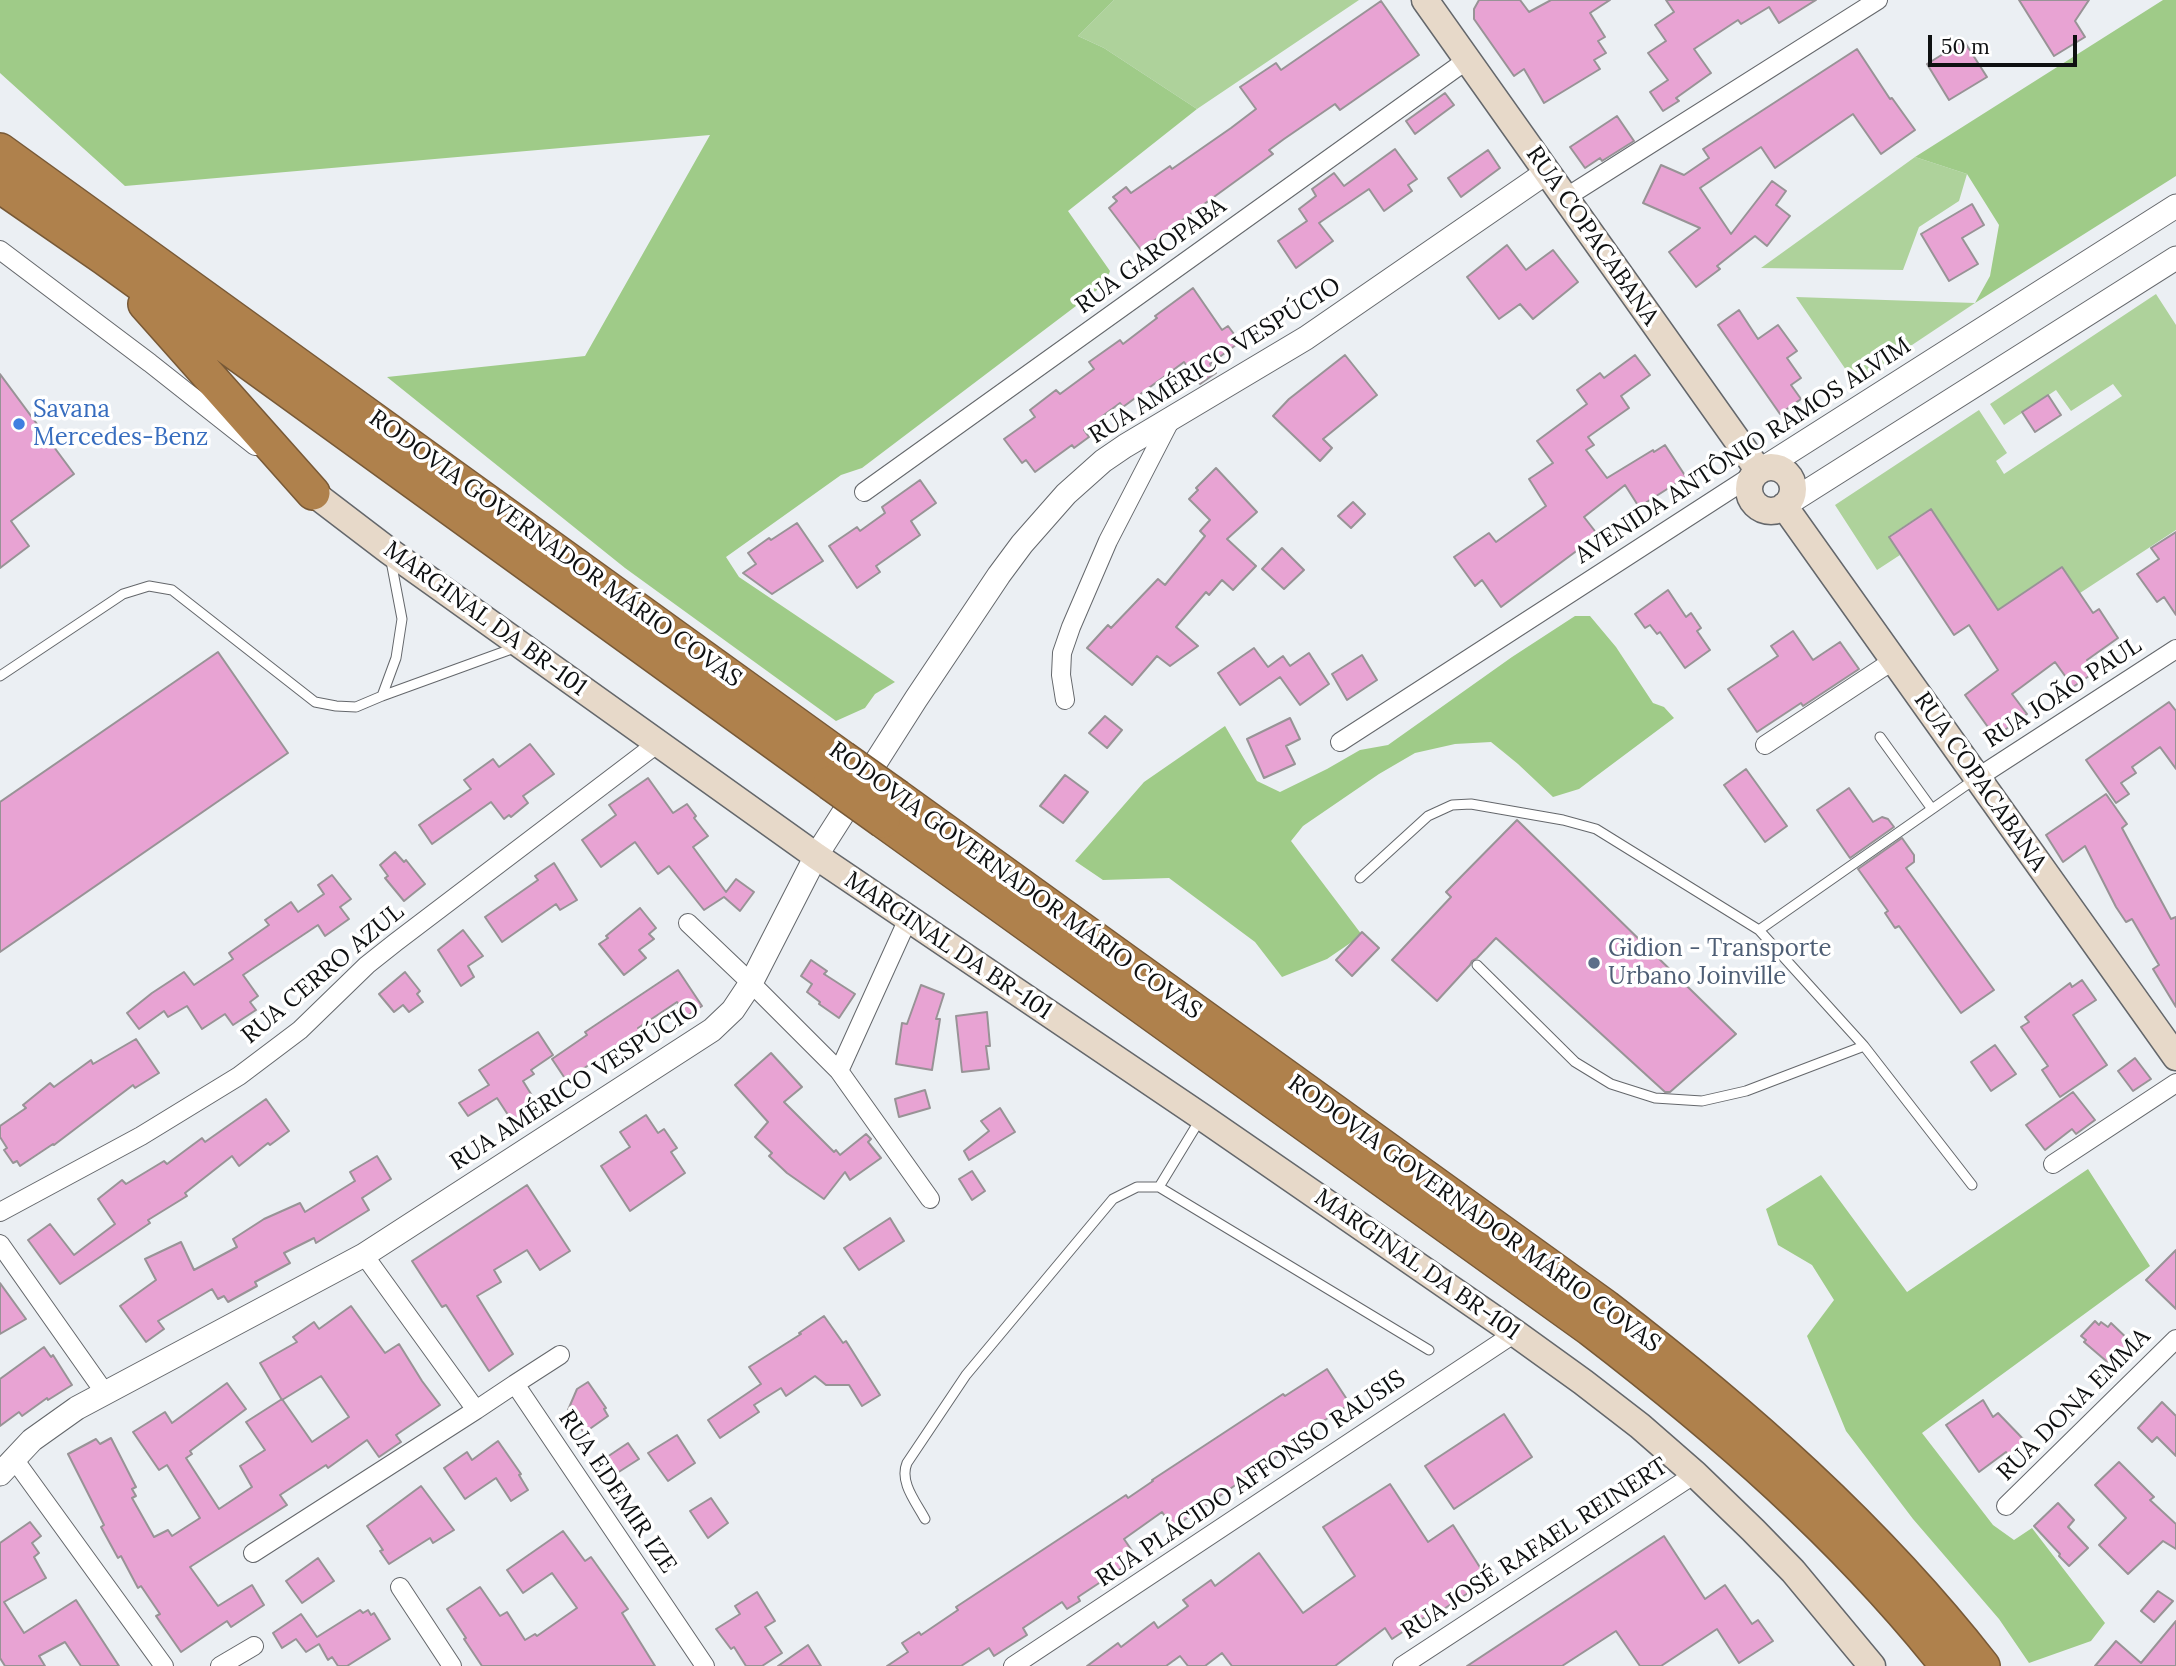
<!DOCTYPE html>
<html>
<head>
<meta charset="utf-8">
<style>
	body { margin:0 }
	#map { position:relative; width:2176px; height:1666px; overflow:hidden; background:#ebeff3; font-family:Lora,serif }
	canvas { display:block }
	.scale { position:absolute; left:1928px; top:35px; width:149px; height:32px; box-sizing:border-box; border:4px solid #0e1011; border-top:0; padding-left:9px; font-size:21px; line-height:24px; white-space:nowrap; color:#0e1011; -webkit-text-stroke:5px #fff; paint-order:stroke }
</style>
</head>
<body>
<div id="map">
<canvas width="2176" height="1666"></canvas>
<div class="scale">50 m</div>
</div>
<script>
const context = document.querySelector('canvas').getContext('2d');
context.lineJoin = 'round';
function fill(path, color) {
  context.fillStyle = color;
  context.fill(path, 'evenodd');
}
function strokePath(path, color, width, dash) {
  context.strokeStyle = color;
  context.lineWidth = width;
  context.lineCap = dash ? 'butt' : 'round';
  context.setLineDash(dash || []);
  context.stroke(path);
}
function write(font, color, halo, rows, align = 'center') {
  context.font = font + ' Lora,serif';
  context.lineWidth = 7;
  context.setLineDash([]);
  context.textBaseline = 'middle';
  context.strokeStyle = halo;
  context.fillStyle = color;
  for (const [text, x, y, turn = 0] of rows) {
    context.save();
    context.translate(x, y);
    context.rotate((+turn || 0) * Math.PI / 180);
    context.textAlign = isNaN(turn) ? turn : align;
    if (halo) context.strokeText(text, 0, 0);
    context.fillText(text, 0, 0);
    context.restore();
  }
}
fill(new Path2D(`
	M1114 0H1359L1197 109 1104 48 1078 36Z
	M1915 157 1967 174 1959 201 1919 227 1903 270 1761 268Z
	M2156 294 2176 325V530L2080 593 2062 568 1998 610 1931 509 1889 536 1900 555 1877 570 1835 505 1979 410 2007 453 1996 461 2004 474 2122 396 2113 384 2071 411 2056 390 2004 425 1990 404Z
	M1796 297 1975 303 1855 383Z`), '#aed29b');
fill(new Path2D(`
	M0 0H1114L1078 36 1104 48 1197 109 1068 211 1110 271 1105 284 862 468 841 475 726 557 739 577 895 682 875 694 865 708 836 721 625 568 387 377 585 356 710 135 125 186 0 73Z
	M2163 0H2176V176L1975 303 1990 276 1999 225 1967 174 1915 157Z
	M1575 616H1590L1616 647 1653 703 1664 707 1674 718 1579 789 1553 797 1518 764 1491 742 1455 744 1415 753 1379 774 1303 826 1291 841 1362 935 1327 959 1282 977 1255 942 1169 878 1103 880 1075 861 1144 782 1225 726 1257 781 1280 792 1327 769 1360 750 1388 745 1512 657Z
	M2088 1169 2150 1266 1922 1433 1993 1525 2014 1540 2032 1528 2105 1623 2091 1641 2029 1663 1999 1619 1913 1519 1846 1431 1807 1336 1834 1300 1812 1265 1778 1245 1766 1209 1821 1175 1907 1292Z`), '#9fcb88');
const building = new Path2D(`
	M1479 0H1520L1529 12 1551 0H1610L1590 13 1605 37 1598 41 1606 53 1594 60 1600 69 1544 103 1524 69 1514 76 1474 19V9Z
	M1666 0H1816L1779 23 1769 7 1741 24 1738 20 1694 49 1711 73 1676 98 1679 101 1663 111 1650 92 1668 80 1648 53 1666 41 1655 25 1674 12Z
	M2019 0H2089L2075 21 2085 37 2054 56Z
	M1381 1 1419 55 1340 110 1335 104 1284 139 1269 150 1273 154 1141 250 1109 208 1117 201 1113 197 1126 187 1131 193 1170 166 1172 169 1231 128 1256 109 1240 87 1276 63 1281 70Z
	M1964 41 1987 77 1949 100 1927 64Z
	M1857 49 1890 99 1892 98 1915 130 1881 154 1853 114 1775 168 1761 147 1700 188 1731 234 1772 181 1786 191 1776 205 1790 216 1767 246 1755 236 1717 266 1720 269 1696 287 1669 252 1700 228 1643 203 1661 165 1684 175 1709 158 1703 149Z
	M1445 93 1454 105 1415 134 1406 121Z
	M1617 116 1634 141 1602 161 1600 158 1585 168 1570 147Z
	M1395 149 1417 179 1408 185 1412 191 1384 211 1369 189 1319 223 1333 241 1296 268 1278 241 1307 221 1299 209 1316 196 1312 189 1334 173 1344 186Z
	M1488 150 1500 168 1461 197 1448 178Z
	M1972 204 1984 225 1962 238 1978 264 1949 281 1921 234Z
	M1507 245 1526 270 1553 250 1578 282 1533 319 1520 304 1499 319 1467 277Z
	M1193 288 1222 330 1228 326 1240 342 1210 364 1216 373 1200 384 1184 362 1123 407 1120 403 1084 430 1089 437 1074 448 1072 445 1035 472 1026 460 1022 463 1004 439 1035 417 1030 410 1056 390 1060 394 1094 369 1089 362 1120 340 1123 344 1157 318 1155 316Z
	M1739 310 1758 339 1778 325 1797 351 1787 358 1801 378 1791 385 1801 399 1780 414 1718 325Z
	M1345 355 1377 395 1323 439 1332 448 1320 461 1273 416 1289 399Z
	M1635 355 1650 375 1621 396 1629 408 1588 437 1594 445 1586 450 1607 478 1653 450 1654 452 1665 445 1686 477 1639 507 1625 485 1584 517 1598 535 1501 607 1482 580 1475 586 1454 557 1489 533 1496 542 1546 506 1529 479 1553 463 1537 441 1587 404 1577 390 1600 373 1604 378Z
	M0 374 74 474 11 521 29 546 0 568Z
	M2048 395 2061 415 2035 432 2022 412Z
	M1216 468 1257 512 1227 539 1256 566 1233 590 1222 580 1209 595 1206 592 1176 627 1198 646 1170 666 1157 656 1132 685 1087 648 1108 625 1111 628 1158 579 1165 585 1205 536 1200 531 1210 520 1189 499 1198 490 1196 488Z
	M920 480 936 503 911 521 920 535 876 566 880 572 857 588 829 546 857 527 860 531 885 513 882 507Z
	M1353 502 1365 514 1351 528 1338 516Z
	M1931 509 1998 610 2062 567 2093 613 2099 609 2118 638 2087 660 2095 672 2073 687 2055 662 2012 694 2027 714 1995 737 1965 695 1998 670 1969 625 1954 635 1889 537Z
	M797 523 823 561 772 594 743 573 756 564 748 553 769 538 771 540Z
	M2176 532V615L2164 597 2157 602 2137 574 2159 559 2151 548Z
	M1282 548 1304 570 1284 589 1262 569Z
	M1668 590 1686 617 1691 613 1701 628 1697 631 1710 650 1685 668 1660 632 1657 634 1650 625 1645 628 1635 614Z
	M1793 631 1813 660 1840 642 1859 669 1803 706 1801 703 1757 732 1728 689 1778 656 1771 646Z
	M1254 648 1268 667 1283 656 1290 666 1309 653 1329 684 1300 705 1280 677 1240 705 1218 673Z
	M218 652 288 753 0 952V802Z
	M1362 655 1377 680 1347 700 1332 674Z
	M2169 702 2176 711V769L2160 747 2132 767 2136 773 2121 783 2129 794 2116 803 2086 760Z
	M1105 716 1122 730 1107 748 1089 733Z
	M1290 718 1300 739 1286 746 1295 764 1264 778 1247 739Z
	M530 744 554 774 523 796 528 803 511 817 509 815 504 819 491 802 432 844 419 825 471 789 464 780 493 759 499 767Z
	M1746 769 1787 826 1765 842 1724 785Z
	M1065 775 1088 792 1063 823 1040 806Z
	M648 778 673 813 687 804 696 816 694 818 708 836 693 847 726 892 736 879 754 892 740 911 724 897 704 910 669 866 658 874 635 842 601 867 582 840 616 815 609 805Z
	M1849 788 1873 822 1882 817 1888 819 1894 827 1850 858 1817 810Z
	M2106 794 2127 824 2122 828 2171 919 2176 917V1007L2153 969 2159 965 2132 919 2126 922 2116 907 2085 846 2063 862 2046 835Z
	M1517 820 1736 1034 1670 1092H1665L1496 938 1477 958 1472 961 1470 965 1437 1001 1392 960 1451 897 1446 892Z
	M1902 838 1914 855V862L1906 868 1994 990 1961 1013 1899 926 1895 928 1885 913 1888 911 1858 869Z
	M395 852 404 862 406 860 425 884 404 901 385 878 388 876 380 865Z
	M554 863 577 900 560 910 556 904 502 942 485 917 538 880 535 876Z
	M332 875 351 899 340 907 349 919 325 936 318 925 243 975 258 996 250 1002 256 1010 233 1025 225 1014 202 1029 187 1006 168 1017 164 1011 139 1029 127 1013 152 993 184 972 194 985 233 959 229 953 269 925 265 920 291 902 298 912 324 894 318 885Z
	M640 908 656 928 649 934 654 939 639 950 646 958 624 975 599 944 608 938 606 936Z
	M463 930 483 956 468 966 474 977 461 986 438 950Z
	M1362 932 1379 948 1352 976 1336 960Z
	M811 960 827 971 824 974 855 994 839 1018 819 1004 820 1002 807 992 812 984 801 976Z
	M678 970 702 1006 687 1016 677 1002 638 1028 643 1035 603 1060 601 1057 566 1080 552 1059 587 1035 585 1032Z
	M405 972 420 991 417 994 423 1002 409 1012 403 1005 394 1012 379 994Z
	M2082 980 2096 1000 2073 1015 2107 1065 2060 1097 2042 1070 2048 1066 2021 1027 2029 1022 2025 1017 2070 983 2072 987Z
	M921 985 944 994 936 1019H940L932 1070 896 1064 902 1023 907 1024Z
	M987 1012 990 1046H986L989 1069 962 1072 956 1016Z
	M538 1032 553 1055 531 1070 534 1074 523 1081 539 1107 536 1109 539 1114 520 1127 517 1122 514 1124 497 1098 468 1116 459 1103 489 1085 479 1070Z
	M136 1039 159 1073 135 1088 133 1085 54 1145 53 1144 20 1166 17 1161 13 1163 4 1150 7 1148 0 1137V1126L26 1108 23 1105 50 1083 54 1087 91 1060 93 1064Z
	M1995 1045 2016 1074 1991 1091 1971 1062Z
	M771 1053 802 1087 784 1102 834 1152 836 1150 840 1155 866 1134 871 1139 868 1142 881 1158 850 1180 845 1172 824 1199 787 1173 769 1156 772 1153 755 1137 768 1122 735 1085Z
	M2135 1058 2151 1079 2133 1091 2118 1071Z
	M925 1090 930 1108 899 1117 895 1099Z
	M2073 1092 2095 1120 2076 1134 2072 1129 2045 1150 2026 1125Z
	M266 1099 289 1131 270 1145 268 1143 239 1166 232 1156 185 1193 187 1196 148 1220 150 1223 60 1284 28 1240 50 1224 74 1255 115 1224 98 1199 122 1180 126 1184 164 1161 167 1164 202 1138 205 1142Z
	M1000 1108 1015 1132 969 1160 964 1151 989 1131 981 1121Z
	M646 1115 658 1133 664 1129 677 1148 671 1152 685 1173 630 1211 601 1166 630 1147 620 1132Z
	M377 1156 391 1179 362 1198 369 1210 316 1243 314 1238 284 1253 290 1263 255 1282 257 1286 228 1302 224 1296 218 1299 212 1289 158 1321 164 1329 146 1342 120 1306 156 1280 145 1259 181 1242 194 1270 237 1247 233 1239 264 1219 300 1203 305 1212 355 1181 350 1172Z
	M972 1171 985 1191 972 1200 959 1179Z
	M527 1185 570 1251 540 1270 527 1250 494 1270 501 1282 477 1296 513 1354 489 1371 446 1305 442 1307 412 1261Z
	M890 1218 904 1241 859 1270 844 1248Z
	M2176 1250V1309L2146 1280Z
	M0 1283 26 1319 0 1334Z
	M351 1306 385 1353 399 1344 422 1381 440 1405 396 1435 401 1442 379 1457 367 1440 328 1468 326 1465 280 1495 287 1505 190 1567 218 1606 252 1585 264 1605 231 1627 227 1621 181 1652 156 1616 160 1614 141 1586 138 1588 121 1556 118 1558 101 1527 104 1525 68 1454 96 1439 100 1444 111 1438 136 1487 132 1489 136 1496 132 1498 154 1537 168 1530 172 1536 200 1518 167 1465 159 1470 133 1432 165 1412 172 1423 227 1383 246 1409 190 1451 192 1454 186 1458 219 1509 252 1487 240 1466 265 1450 246 1422 282 1399 312 1442 349 1417 321 1376 282 1400 260 1363 297 1342 293 1337 314 1322 319 1329Z
	M824 1316 843 1343 846 1341 880 1395 862 1406 849 1385H826L815 1376 786 1396 781 1388 754 1405 759 1412 720 1438 708 1420 761 1384 749 1367 801 1334 799 1333Z
	M2095 1321 2099 1325 2101 1322 2108 1327 2111 1323 2133 1344 2112 1366 2084 1342 2086 1340 2081 1336Z
	M44 1347 51 1357 53 1355 72 1385 48 1400 47 1398 22 1416 19 1412 0 1426V1379Z
	M1327 1369 1350 1404 1314 1427 1316 1430 1180 1523 1179 1521 1172 1526 1162 1512 1124 1539 1137 1558 1078 1597 1080 1601 1067 1609 1062 1602 1023 1628 1027 1635 994 1656 989 1648 961 1666H887L908 1652 902 1643 919 1632 921 1635 958 1610 956 1607 1126 1495 1128 1498 1153 1481 1152 1480 1283 1394 1285 1396Z
	M588 1382 606 1408 604 1409 608 1416 584 1433 568 1410 577 1389Z
	M1983 1400 1993 1417 1998 1413 2026 1442 2010 1457 2006 1452 1979 1472 1946 1425Z
	M2162 1402 2176 1416V1456L2157 1437 2152 1442 2138 1428Z
	M1504 1414 1532 1457 1454 1509 1425 1466Z
	M677 1435 695 1463 668 1481 648 1453Z
	M498 1441 521 1474 519 1475 528 1490 511 1501 496 1478 465 1499 444 1468 467 1452 472 1460Z
	M628 1443 639 1459 614 1475 604 1459Z
	M2119 1462 2154 1497 2150 1500 2176 1524V1549L2163 1541 2128 1574 2099 1545 2126 1518 2095 1485Z
	M1390 1484 1428 1542 1453 1525 1488 1580 1427 1620 1425 1617 1392 1639 1385 1628 1335 1666H1232L1222 1653 1205 1666H1188L1180 1656 1166 1666H1087L1118 1643 1121 1647 1154 1622 1158 1628 1188 1606 1183 1600 1211 1580 1215 1586 1259 1553 1303 1613 1355 1576 1323 1527Z
	M421 1486 454 1530 433 1543 430 1538 389 1564 380 1551 383 1550 367 1526Z
	M711 1498 728 1523 708 1538 690 1511Z
	M2058 1503 2074 1520 2068 1527 2088 1548 2069 1566 2059 1556 2060 1554 2034 1526Z
	M30 1522 41 1536 32 1543 39 1553 34 1557 46 1578 4 1602 24 1633 76 1600 119 1666H81L65 1642 39 1656 45 1666H5L0 1658V1543Z
	M563 1531 585 1561 591 1557 628 1609 622 1613 655 1666H482L464 1639 466 1638 447 1609 480 1587 500 1616 507 1612 525 1640 535 1634 537 1636 577 1608 552 1573 523 1593 507 1570Z
	M1664 1536 1705 1599 1725 1585 1752 1624 1758 1620 1773 1641 1739 1663 1717 1629 1661 1666H1640L1616 1631 1562 1666H1467Z
	M318 1558 334 1581 302 1603 286 1581Z
	M2158 1591 2173 1601 2154 1622 2141 1611Z
	M757 1592 775 1621 765 1627 782 1653 762 1666H746L734 1647 731 1649 716 1629 740 1614 735 1606Z
	M360 1610 363 1613 368 1610 371 1615 374 1613 390 1639 347 1666H338L332 1657 328 1660 319 1644 306 1652 296 1639 282 1648 273 1633 301 1614 317 1637Z
	M2176 1621V1666H2095L2116 1641 2141 1663Z
	M808 1645 821 1666H778Z`);
fill(building, '#e8a3d3');
strokePath(building, '#989396', 2);
const service = new Path2D(`
	M0 676 123 594 149 586 172 590 315 702 336 706 356 707 382 696 517 647
	M382 696 396 658 402 619 391 561
	M1880 737 1932 809
	M1360 878 1428 816 1452 805 1471 804 1563 820 1596 829 1759 930 1864 1046 1972 1185
	M1759 930 1975 779
	M1477 965 1575 1062 1611 1084 1655 1098 1702 1101 1746 1091 1864 1046
	M1159 1187 1201 1118
	M925 1519C916 1502 899 1482 907 1463L966 1375 1113 1199 1137 1187H1159L1429 1350`);
const minor = new Path2D(`
	M1565 198 1878 0
	M0 250 150 363 255 446
	M864 492 1467 60
	M1065 700 1061 675 1062 653 1071 627 1108 541 1170 421
	M1340 742 1759 471
	M1765 745 1894 660
	M1977 778 2176 649
	M688 923 751 983 839 1071 930 1199
	M839 1071 908 919
	M2053 1164 2176 1083
	M0 1212 141 1136 239 1076 300 1030 367 965 396 942 658 743
	M0 1244 105 1393
	M515 1384 560 1355
	M476 1410 515 1384 705 1666
	M14 1459 164 1666
	M2006 1506 2176 1339
	M253 1553 476 1410 364 1255
	M400 1587 452 1666
	M220 1666 254 1646
	M1013 1666 1515 1333
	M1402 1666 1695 1474`);
const tertiary = new Path2D(`
	M1759 471 2176 206
	M1784 506 2176 258
	M0 1474 32 1440 77 1408 364 1255 712 1030 733 1010 751 983 816 856 916 699 999 575 1022 544 1066 494 1103 461 1125 446 1306 338 1547 172`);
const secondary = new Path2D(`
	M1425 0 1759 471
	M1749 489a22 22 0 1 1 44 0a22 22 0 1 1-44 0Z
	M313 493 389 551 816 856 1202 1117 1515 1333 1583 1382 1640 1426 1695 1474 1753 1530 1793 1571 1872 1666
	M1784 506 2176 1057`);
const motorway = new Path2D(`
	M0 150 843 758
	M0 186 104 258 830 783
	M145 304 313 493
	M898 797 1606 1307C1744 1413 1875 1528 1983 1666
	M883 821 1590 1329C1720 1429 1844 1536 1947 1666`);
strokePath(service, '#64676b', 11);
strokePath(minor, '#64676b', 20);
strokePath(tertiary, '#64676b', 25);
strokePath(secondary, '#64676b', 29);
strokePath(motorway, '#775937', 36);
strokePath(service, '#fff', 9);
strokePath(minor, '#fff', 18);
strokePath(tertiary, '#fff', 23);
strokePath(secondary, '#e7d9c9', 26);
strokePath(motorway, '#af814c', 33);
const motorwayBridge = new Path2D(`
	M843 758 898 797
	M830 783 883 821`);
strokePath(motorwayBridge, '#775937', 36, []);
strokePath(motorwayBridge, '#af814c', 33);
for (const [x, y, r, color] of [
	[19,424,7,"#3f7fe0"],
	[1594,963,7,"#5c6f8a"]
]) {
  const dot = new Path2D();
  dot.arc(x, y, r, 0, 2 * Math.PI);
  context.fillStyle = color;
  context.fill(dot);
  strokePath(dot, '#fff', 2.5);
}
write('24px', '#0e1011', '#fff', [
	["RUA COPACABANA",1592,236,55],
	["RUA GAROPABA",1151,256,-36],
	["RUA AMÉRICO VESPÚCIO",1215,361,-32],
	["AVENIDA ANTÔNIO RAMOS ALVIM",1743,451,-33],
	["RODOVIA GOVERNADOR MÁRIO COVAS",555,549,36],
	["MARGINAL DA BR-101",485,619,36],
	["RUA JOÃO PAUL",2063,693,-33],
	["RUA COPACABANA",1980,782,55],
	["RODOVIA GOVERNADOR MÁRIO COVAS",1015,881,36],
	["MARGINAL DA BR-101",948,946,34],
	["RUA CERRO AZUL",323,974,-40],
	["RUA AMÉRICO VESPÚCIO",575,1086,-33],
	["RODOVIA GOVERNADOR MÁRIO COVAS",1474,1214,36],
	["MARGINAL DA BR-101",1417,1265,35],
	["RUA DONA EMMA",2074,1405,-45],
	["RUA PLÁCIDO AFFONSO RAUSIS",1251,1479,-34],
	["RUA EDEMIR IZE",617,1492,56],
	["RUA JOSÉ RAFAEL REINERT",1535,1549,-33]
]);
write('24px', '#366cbe', '#fff', [
	["Savana",33,410],
	["Mercedes-Benz",33,438]
], 'left');
write('24px', '#4e5e75', '#fff', [
	["Gidion - Transporte",1608,949],
	["Urbano Joinville",1608,977]
], 'left');
</script>
</body>
</html>
